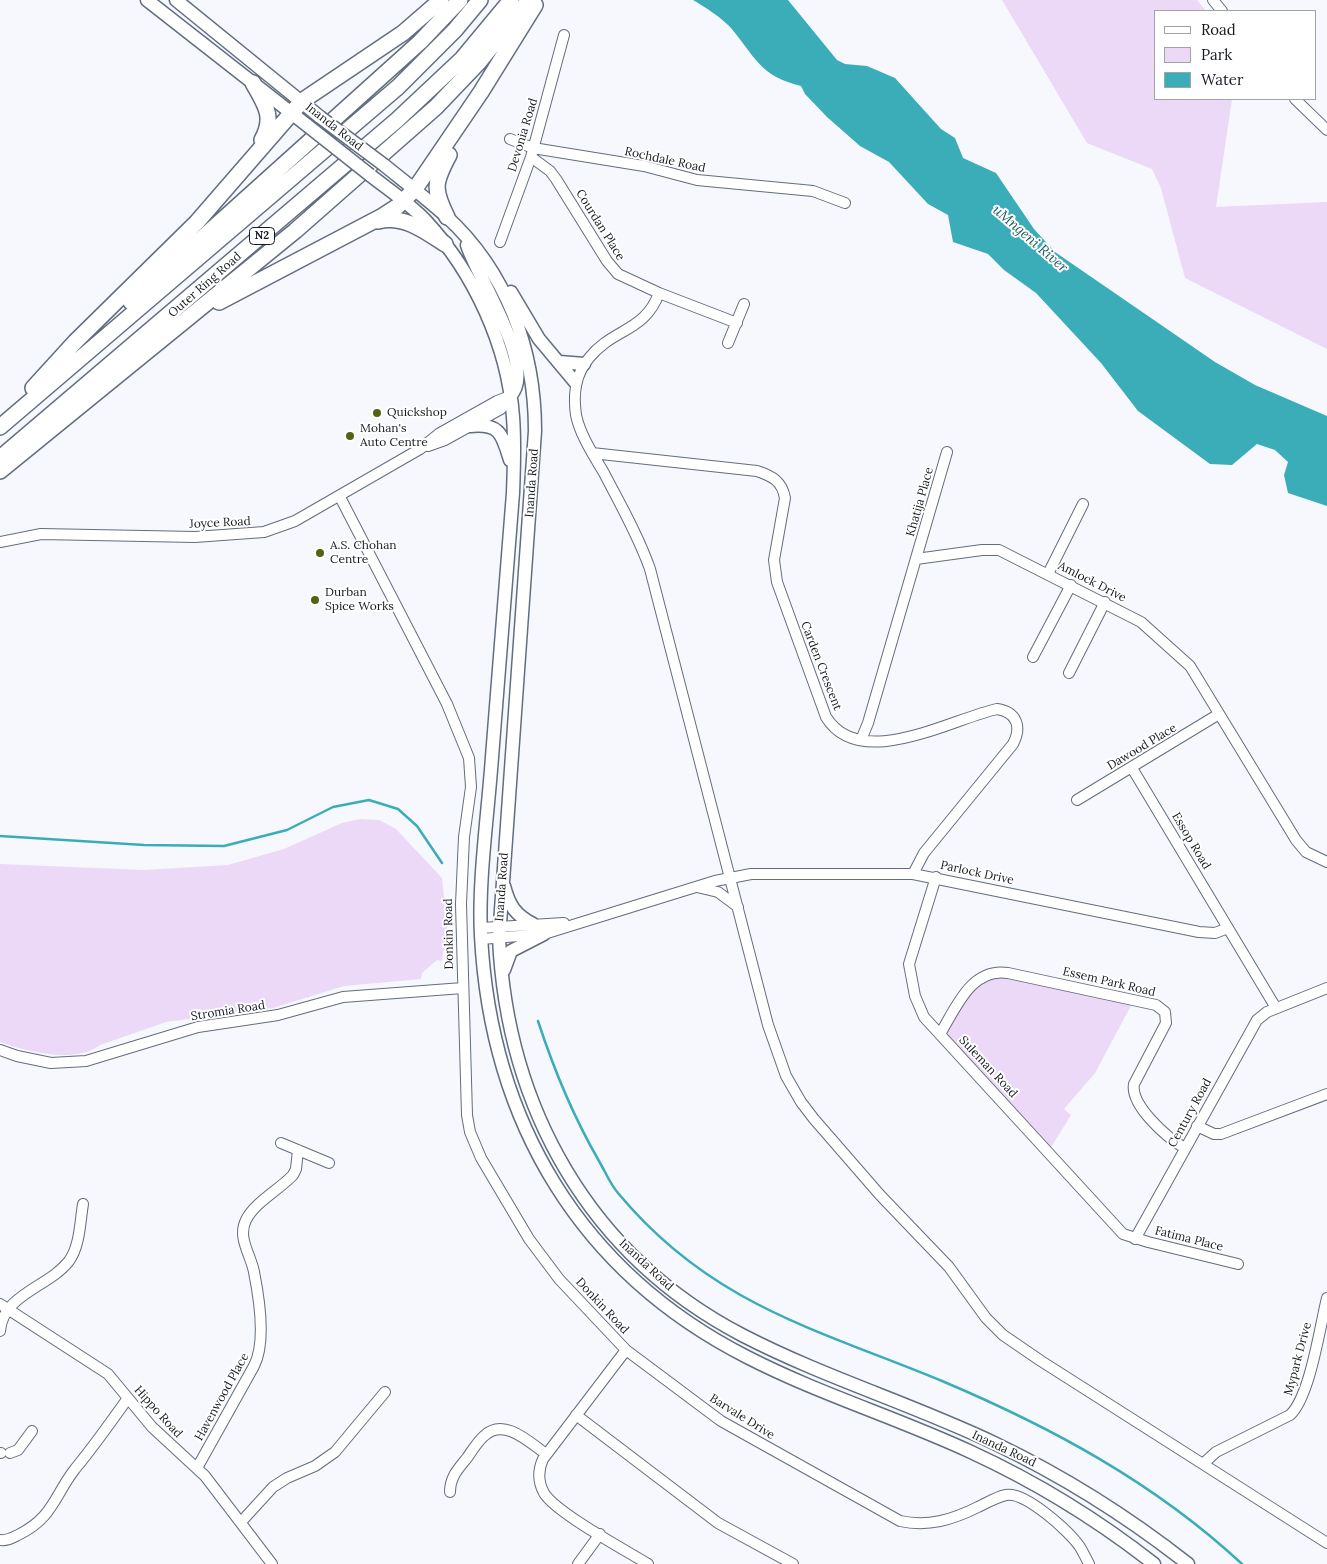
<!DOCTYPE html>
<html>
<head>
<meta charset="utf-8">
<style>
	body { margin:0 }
	#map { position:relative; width:1327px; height:1564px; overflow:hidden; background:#f6f8fd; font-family:Lora,serif }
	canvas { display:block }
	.legend { position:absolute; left:1154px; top:10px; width:162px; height:90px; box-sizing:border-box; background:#fff; border:1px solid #a1a3a6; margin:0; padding:6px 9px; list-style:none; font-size:15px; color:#151a21 }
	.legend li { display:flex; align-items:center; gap:10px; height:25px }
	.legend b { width:25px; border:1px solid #a1a3a6 }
</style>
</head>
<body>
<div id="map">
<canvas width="1327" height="1564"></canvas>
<ul class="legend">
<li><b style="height:6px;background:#fff"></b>Road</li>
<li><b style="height:14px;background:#ecd8f7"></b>Park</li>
<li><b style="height:14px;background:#3aadb8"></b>Water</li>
</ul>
</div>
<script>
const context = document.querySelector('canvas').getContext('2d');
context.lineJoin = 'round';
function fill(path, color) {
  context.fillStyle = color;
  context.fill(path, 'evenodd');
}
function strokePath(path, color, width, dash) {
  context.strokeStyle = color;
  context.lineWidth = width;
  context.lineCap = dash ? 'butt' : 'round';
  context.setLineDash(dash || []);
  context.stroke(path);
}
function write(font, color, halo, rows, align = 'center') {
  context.font = font + ' Lora,serif';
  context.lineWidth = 4;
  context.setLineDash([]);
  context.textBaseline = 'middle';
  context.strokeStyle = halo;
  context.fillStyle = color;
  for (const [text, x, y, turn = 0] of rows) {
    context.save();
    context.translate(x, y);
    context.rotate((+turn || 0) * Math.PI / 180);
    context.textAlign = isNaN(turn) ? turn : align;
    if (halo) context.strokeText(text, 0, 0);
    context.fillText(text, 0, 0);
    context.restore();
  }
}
fill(new Path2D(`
	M1002 0H1197L1206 11H1156V99H1232L1216 207 1327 202V349L1185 278 1161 188 1152 169 1087 143Z
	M360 819 379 820 396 829 442 878 447 927 442 961 437 960 422 973 421 979 344 986 273 1008 166 1022 100 1045C75 1064 28 1052 0 1042V864L144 870 228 865 284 849 342 823Z
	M996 974 1134 1000 1095 1073 1064 1109 1071 1115 1048 1152 941 1034 972 988Z`), '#ecd8f7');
fill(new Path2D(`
	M693 0H788L837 60 845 64 867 66 895 78 941 129 955 138 963 158 996 173 1034 229 1055 252 1215 362 1255 385 1327 416V506L1288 493 1284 475 1288 462 1275 450 1257 444 1232 465 1210 464 1138 411 1101 363 1036 293 1004 270 988 254 953 242 948 215 928 204 889 162 860 146 827 117 805 94 801 86C760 76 756 58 731 28 722 18 705 7 693 0Z`), '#3aadb8');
strokePath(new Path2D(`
	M0 836 144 845 224 846 287 830 333 807 369 800 398 809 417 826 442 863
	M538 1021C554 1070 573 1116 599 1161 605 1171 610 1184 618 1193 710 1304 816 1329 942 1381 1051 1427 1155 1483 1242 1564`), '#3aadb8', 2.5);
const minor = new Path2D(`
	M1213 0 1222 11
	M1295 99 1327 130
	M510 139 533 148 644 166 697 180 813 191 845 203
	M531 157 550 171 556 179 607 261 618 274 659 293 737 323
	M500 242 531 157 564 35
	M659 293C645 332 613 328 589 358 575 375 573 394 576 415 580 435 594 456 604 473 620 504 638 535 650 569L768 1025 786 1076 801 1102 814 1119 880 1195 949 1267 986 1318 1003 1335 1041 1361 1327 1543
	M728 343 744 304
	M428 446 445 440 501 409 510 396
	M592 453 757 471C772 476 782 481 785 498L774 560 777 582 826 717C860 772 951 719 997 709 1017 712 1022 727 1013 744L924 853 913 874
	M340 497 447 704 469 758 471 787 464 837 461 904 467 1115 470 1132 481 1158 529 1239 559 1279 626 1350 721 1421 900 1521C928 1527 952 1520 978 1507 987 1503 996 1497 1006 1495 1025 1491 1070 1532 1080 1547 1083 1552 1086 1558 1089 1564
	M0 542 41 534 195 537 264 532 295 521 420 449 440 433 497 401 510 396
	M916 559 982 550H999L1141 622 1190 666 1296 840 1306 852 1327 862
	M1048 574 1083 504
	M1033 657 1071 585
	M1069 673 1105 602
	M861 740 868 723 947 452
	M1132 768 1276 1008
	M1077 800 1219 714
	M936 877 909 964 915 996 924 1017 1123 1234 1148 1242 1238 1264
	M697 887 718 892 738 907
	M481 928 564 923
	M481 939 544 934 715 881 751 874H913L1199 932 1215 933 1228 928
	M940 1034C956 1008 971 967 1008 973L1156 1005 1165 1012 1166 1023 1134 1084C1130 1105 1167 1138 1185 1148
	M0 1050 17 1056 51 1063 86 1061 198 1027 278 1015 343 997 463 988
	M1197 1126 1214 1134H1221L1327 1094
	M281 1143 329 1163
	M1135 1239 1257 1020 1267 1012 1327 988
	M0 1304 108 1374 152 1427 205 1476 272 1564
	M0 1331C3 1294 49 1287 69 1261 80 1246 80 1222 83 1204
	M626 1350 543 1459C538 1470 538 1482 544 1493 555 1512 625 1550 648 1564
	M576 1415 718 1523 793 1564
	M0 1453H1
	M10 1453 18 1450 32 1431
	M1204 1463 1216 1452 1290 1415C1310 1397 1320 1326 1327 1298
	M197 1468 254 1366C266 1343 259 1297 254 1272 251 1255 237 1238 246 1220 255 1202 279 1190 293 1175L296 1169 298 1150
	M450 1492C450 1477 458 1469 467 1458 472 1451 477 1442 484 1436 504 1417 529 1442 546 1454
	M241 1522 273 1487 287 1478 315 1466 335 1452 385 1392
	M0 1540C7 1541 12 1538 18 1535 53 1518 54 1496 75 1469 94 1446 111 1422 128 1398
	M578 1564 600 1534`);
const major = new Path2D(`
	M147 0 308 126
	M176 0 320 117
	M384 165C405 182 426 198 446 216 507 272 535 350 535 431L499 938C507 1108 589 1255 742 1335 823 1377 912 1404 994 1443 1063 1476 1127 1516 1188 1564
	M370 175C389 190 410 204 426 221 474 273 508 346 513 417 515 442 514 468 513 493 506 581 499 669 492 757 488 814 478 881 481 936 491 1122 580 1272 747 1357 819 1394 898 1418 971 1452 1036 1482 1098 1520 1154 1564
	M467 245C476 275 539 369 510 396
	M511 292 539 339 575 382
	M560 362 584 364
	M470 426C500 423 502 434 510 460
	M504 886C509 905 515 915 533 924
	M504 970 511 951 544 934`);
const highway = new Path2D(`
	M253 83C265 104 275 117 262 140
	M447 217C433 189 434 183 449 155
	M378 221C403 214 425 231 445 244
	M131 302 420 42 460 0
	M219 302 381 217 398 206 415 189 481 92 535 5
	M33 388 75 342 197 222 302 101 403 33 441 0
	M0 427 398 87 455 30 480 0
	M0 458 397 120 462 59 511 0
	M0 471 295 231 436 107 479 62 529 0`);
strokePath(minor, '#626d7f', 12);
strokePath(major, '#626d7f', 15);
strokePath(highway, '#626d7f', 18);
strokePath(minor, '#fff', 10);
strokePath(major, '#fff', 12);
strokePath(highway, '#fff', 15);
const majorBridge = new Path2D(`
	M320 117 384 165
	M308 126 370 175`);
strokePath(majorBridge, '#626d7f', 15, []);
strokePath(majorBridge, '#fff', 12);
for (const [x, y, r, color] of [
	[377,413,5,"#516510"],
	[350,436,5,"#516510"],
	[320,553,5,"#516510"],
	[315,600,5,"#516510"]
]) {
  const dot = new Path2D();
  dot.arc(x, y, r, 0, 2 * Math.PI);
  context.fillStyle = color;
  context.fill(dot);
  strokePath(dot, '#fff', 2);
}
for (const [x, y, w] of [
	[262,236,25]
]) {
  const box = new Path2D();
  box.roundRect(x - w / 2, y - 8.5, w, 17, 4);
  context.fillStyle = '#fff';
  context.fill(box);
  strokePath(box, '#151a21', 1);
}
write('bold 11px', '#151a21', null, [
	["N2",262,236]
]);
write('12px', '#151a21', '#fff', [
	["Inanda Road",334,127,38],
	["Devonia Road",523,135,-73],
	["Rochdale Road",665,160,12],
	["Courdan Place",600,225,58],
	["Outer Ring Road",205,285,-41],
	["Inanda Road",532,483,-86],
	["Khatija Place",920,502,-74],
	["Joyce Road",220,523,-3],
	["Amlock Drive",1092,582,27],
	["Carden Crescent",821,666,69],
	["Dawood Place",1142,747,-31],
	["Essop Road",1191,841,59],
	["Parlock Drive",977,873,12],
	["Inanda Road",502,887,-86],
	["Donkin Road",449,934,-91],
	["Essem Park Road",1109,982,13],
	["Stromia Road",228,1011,-9],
	["Suleman Road",988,1067,47],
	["Century Road",1190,1113,-61],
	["Fatima Place",1189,1239,14],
	["Inanda Road",646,1265,43],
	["Donkin Road",602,1306,47],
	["Mypark Drive",1298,1359,-75],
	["Havenwood Place",222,1397,-61],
	["Hippo Road",158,1412,48],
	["Barvale Drive",742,1417,32],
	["Inanda Road",1004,1449,25]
]);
write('12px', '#151a21', '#fff', [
	["Quickshop",387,413],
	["Mohan's",360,429],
	["Auto Centre",360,443],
	["A.S. Chohan",330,546],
	["Centre",330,560],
	["Durban",325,593],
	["Spice Works",325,607]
], 'left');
write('italic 14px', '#205e64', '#fff', [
	["uMngeni River",1030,239,41]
]);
</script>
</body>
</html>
